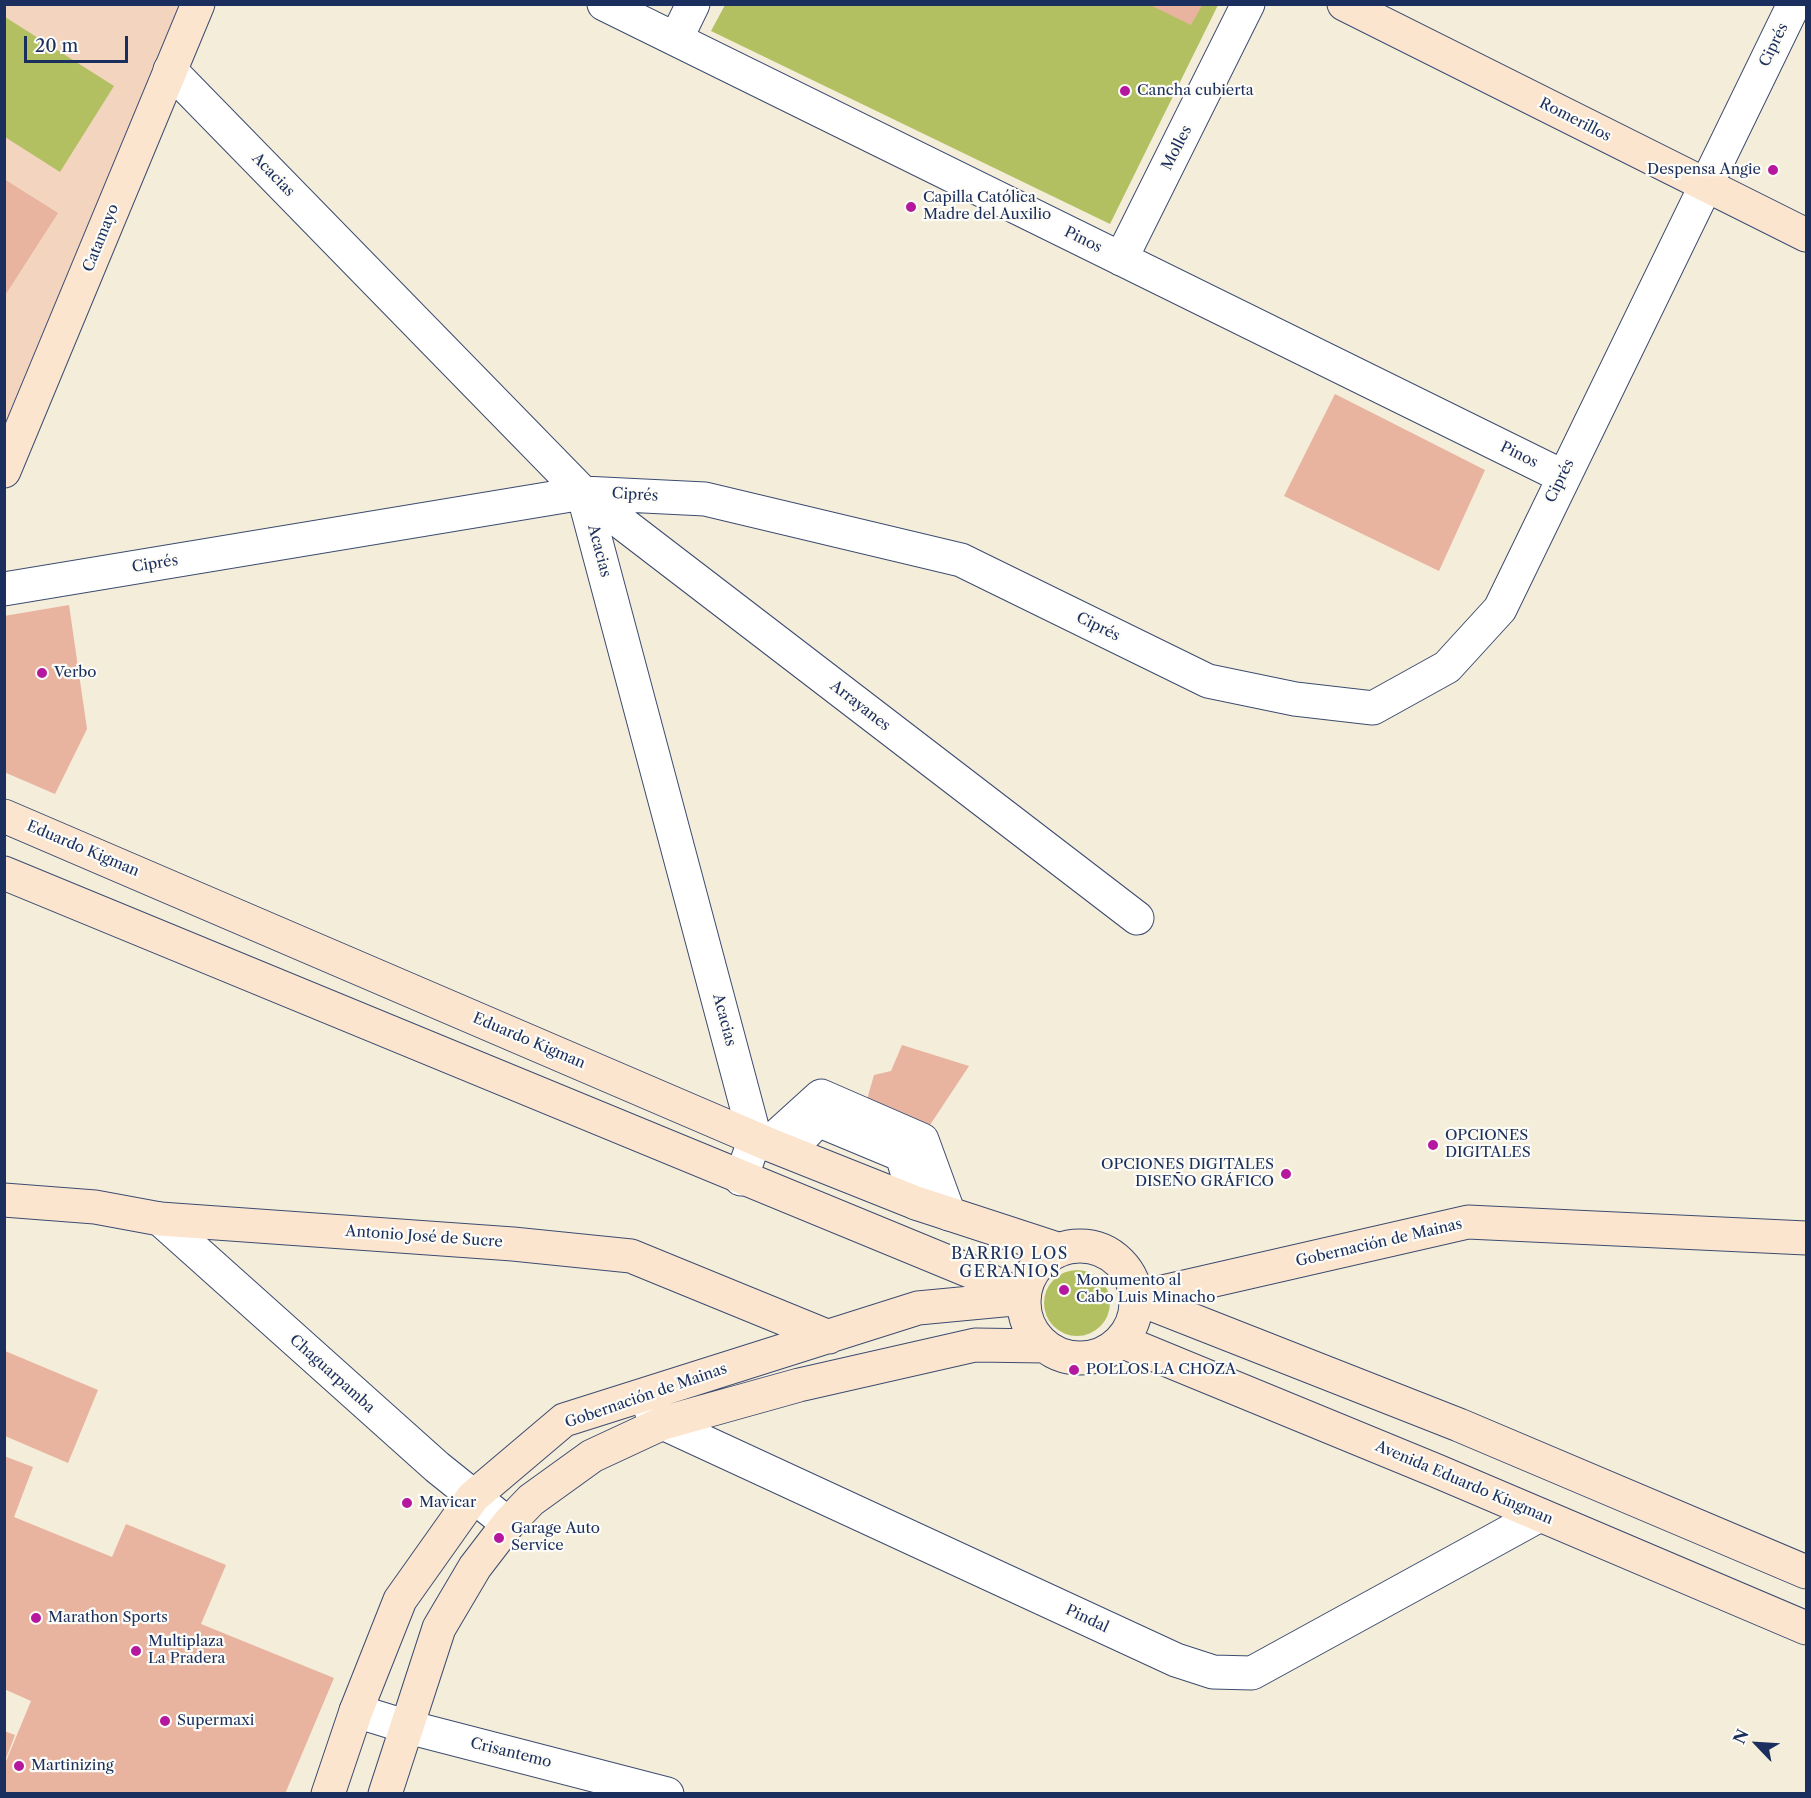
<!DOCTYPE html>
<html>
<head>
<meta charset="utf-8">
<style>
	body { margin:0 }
	#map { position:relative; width:1811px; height:1798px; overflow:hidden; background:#f4edd9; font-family:"Libre Caslon Text",serif }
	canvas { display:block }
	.frame { position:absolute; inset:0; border:6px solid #1b2f5e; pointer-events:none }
	.north { position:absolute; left:1727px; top:1714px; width:60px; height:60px; -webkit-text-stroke:4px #fdfcf7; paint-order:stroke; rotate:295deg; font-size:16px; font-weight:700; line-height:24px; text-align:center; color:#1b2f5e }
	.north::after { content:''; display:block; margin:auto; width:21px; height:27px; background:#1b2f5e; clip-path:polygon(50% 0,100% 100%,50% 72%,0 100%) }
	.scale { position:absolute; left:24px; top:36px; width:104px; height:27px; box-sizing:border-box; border:3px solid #1b2f5e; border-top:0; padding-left:8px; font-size:18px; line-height:21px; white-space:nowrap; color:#1b2f5e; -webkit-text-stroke:4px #fdfcf7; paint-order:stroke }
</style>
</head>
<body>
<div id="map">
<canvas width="1811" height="1798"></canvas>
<div class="frame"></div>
<div class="north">N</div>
<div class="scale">20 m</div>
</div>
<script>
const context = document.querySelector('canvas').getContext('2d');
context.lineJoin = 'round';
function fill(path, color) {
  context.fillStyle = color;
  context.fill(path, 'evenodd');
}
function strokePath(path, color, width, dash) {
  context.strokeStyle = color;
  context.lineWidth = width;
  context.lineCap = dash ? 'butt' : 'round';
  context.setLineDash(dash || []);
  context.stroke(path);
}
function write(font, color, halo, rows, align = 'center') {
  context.font = font + ' "Libre Caslon Text",serif';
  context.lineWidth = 4.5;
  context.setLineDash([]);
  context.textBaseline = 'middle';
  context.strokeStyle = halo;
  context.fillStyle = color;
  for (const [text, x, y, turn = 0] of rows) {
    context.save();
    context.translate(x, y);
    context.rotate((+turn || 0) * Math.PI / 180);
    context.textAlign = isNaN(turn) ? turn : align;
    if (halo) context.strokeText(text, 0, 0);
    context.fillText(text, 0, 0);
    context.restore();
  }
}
fill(new Path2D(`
	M5 5H181L5 424Z`), '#f3d4bf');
fill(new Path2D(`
	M725 5H1218L1110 224 711 31Z
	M5 17 114 86 60 172 5 137Z
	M1044 1303a33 33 0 1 1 66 0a33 33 0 1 1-66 0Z`), '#b3c062');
fill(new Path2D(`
	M1148 4H1203L1191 25Z
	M4 179 58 213 4 297Z
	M1335 394 1485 470 1439 571 1284 496Z
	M69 605 87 729 55 794 4 772V616Z
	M902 1045 969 1066 926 1131 866 1103 874 1075 891 1071Z
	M5 1351 98 1390 68 1463 5 1436Z
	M4 1456 33 1467 14 1517 112 1557 126 1524 226 1565 201 1624 334 1678 285 1794H4V1766L31 1701 4 1689Z
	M4 1731 15 1735 5 1761H4Z`), '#e8b39f');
const street = new Path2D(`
	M604 4 1562 476
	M676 39 693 4
	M170 70 583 493 755 1138 741 1179
	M1121 259 1248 4
	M583 493 1137 918
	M4 589 583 493 705 499 961 560 1208 681 1295 699 1373 708 1447 667 1500 609 1794 4
	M768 1144 821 1096 922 1140 949 1214
	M792 1147 818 1120 902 1155 916 1203
	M160 1219 437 1467 508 1524
	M651 1410 663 1423 1176 1660 1213 1672 1252 1673 1540 1515
	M356 1711 408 1727 667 1794`);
const secondary = new Path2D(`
	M1344 4 1806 235
	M4 471 198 4
	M4 816 768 1144 916 1203 1060 1250
	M4 873 977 1274 1024 1298
	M4 1200 95 1207 160 1219 513 1244 631 1256 829 1337
	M1024 1302a56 56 0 1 1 112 0a56 56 0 1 1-112 0Z
	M1136 1298 1459 1425 1806 1572
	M1136 1298 1468 1222 1806 1238
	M1121 1341 1437 1471 1806 1628
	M328 1794 356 1711 400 1600 473 1497 564 1420 918 1308 1024 1298
	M385 1794 439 1628 475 1567 508 1524 531 1500 592 1456 663 1423 799 1385 975 1345 1045 1346`);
strokePath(street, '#3c4c70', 35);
strokePath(secondary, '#3c4c70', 35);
strokePath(street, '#fff', 33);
strokePath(secondary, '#fce5cf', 33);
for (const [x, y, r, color] of [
	[1125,91,6,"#b5179e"],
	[1773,170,6,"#b5179e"],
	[911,207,6,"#b5179e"],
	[42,673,6,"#b5179e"],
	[1433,1145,6,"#b5179e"],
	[1286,1174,6,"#b5179e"],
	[1064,1290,6,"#b5179e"],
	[1074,1370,6,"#b5179e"],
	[407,1503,6,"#b5179e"],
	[499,1538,6,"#b5179e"],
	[36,1618,6,"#b5179e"],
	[136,1651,6,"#b5179e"],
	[165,1721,6,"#b5179e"],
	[19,1766,6,"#b5179e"]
]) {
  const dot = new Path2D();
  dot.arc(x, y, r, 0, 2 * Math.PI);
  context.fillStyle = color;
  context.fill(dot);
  strokePath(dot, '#fdfcf7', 2);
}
write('15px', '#1b2f5e', '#fdfcf7', [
	["Ciprés",1774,45,-64],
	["Romerillos",1575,120,27],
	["Molles",1177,148,-63],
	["Acacias",273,175,46],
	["Catamayo",101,238,-68],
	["Pinos",1083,240,26],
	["Pinos",1519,455,26],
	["Ciprés",1560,481,-64],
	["Ciprés",635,495,3],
	["Acacias",599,551,75],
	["Ciprés",155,564,-9],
	["Ciprés",1098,627,26],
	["Arrayanes",860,706,38],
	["Eduardo Kigman",83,849,23],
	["Acacias",724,1020,75],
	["Eduardo Kigman",529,1041,23],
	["Antonio José de Sucre",424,1237,4],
	["Gobernación de Mainas",1379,1243,-13],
	["Chaguarpamba",332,1374,42],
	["Gobernación de Mainas",646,1396,-19],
	["Avenida Eduardo Kingman",1464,1483,23],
	["Pindal",1087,1619,25],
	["Crisantemo",511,1753,14]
]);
write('15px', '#1b2f5e', '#fdfcf7', [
	["Cancha cubierta",1137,91],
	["Despensa Angie",1761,170,"right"],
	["Capilla Católica",923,198],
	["Madre del Auxilio",923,215],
	["Verbo",54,673],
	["OPCIONES",1445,1136],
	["DIGITALES",1445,1153],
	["OPCIONES DIGITALES",1274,1165,"right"],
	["DISEÑO GRÁFICO",1274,1182,"right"],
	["Monumento al",1076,1281],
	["Cabo Luis Minacho",1076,1298],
	["POLLOS LA CHOZA",1086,1370],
	["Mavicar",419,1503],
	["Garage Auto",511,1529],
	["Service",511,1546],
	["Marathon Sports",48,1618],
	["Multiplaza",148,1642],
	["La Pradera",148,1659],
	["Supermaxi",177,1721],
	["Martinizing",31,1766]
], 'left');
context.letterSpacing = '1.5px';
write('16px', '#1b2f5e', '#fdfcf7', [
	["BARRIO LOS",1010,1254],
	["GERANIOS",1010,1272]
]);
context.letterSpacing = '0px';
</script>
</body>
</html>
